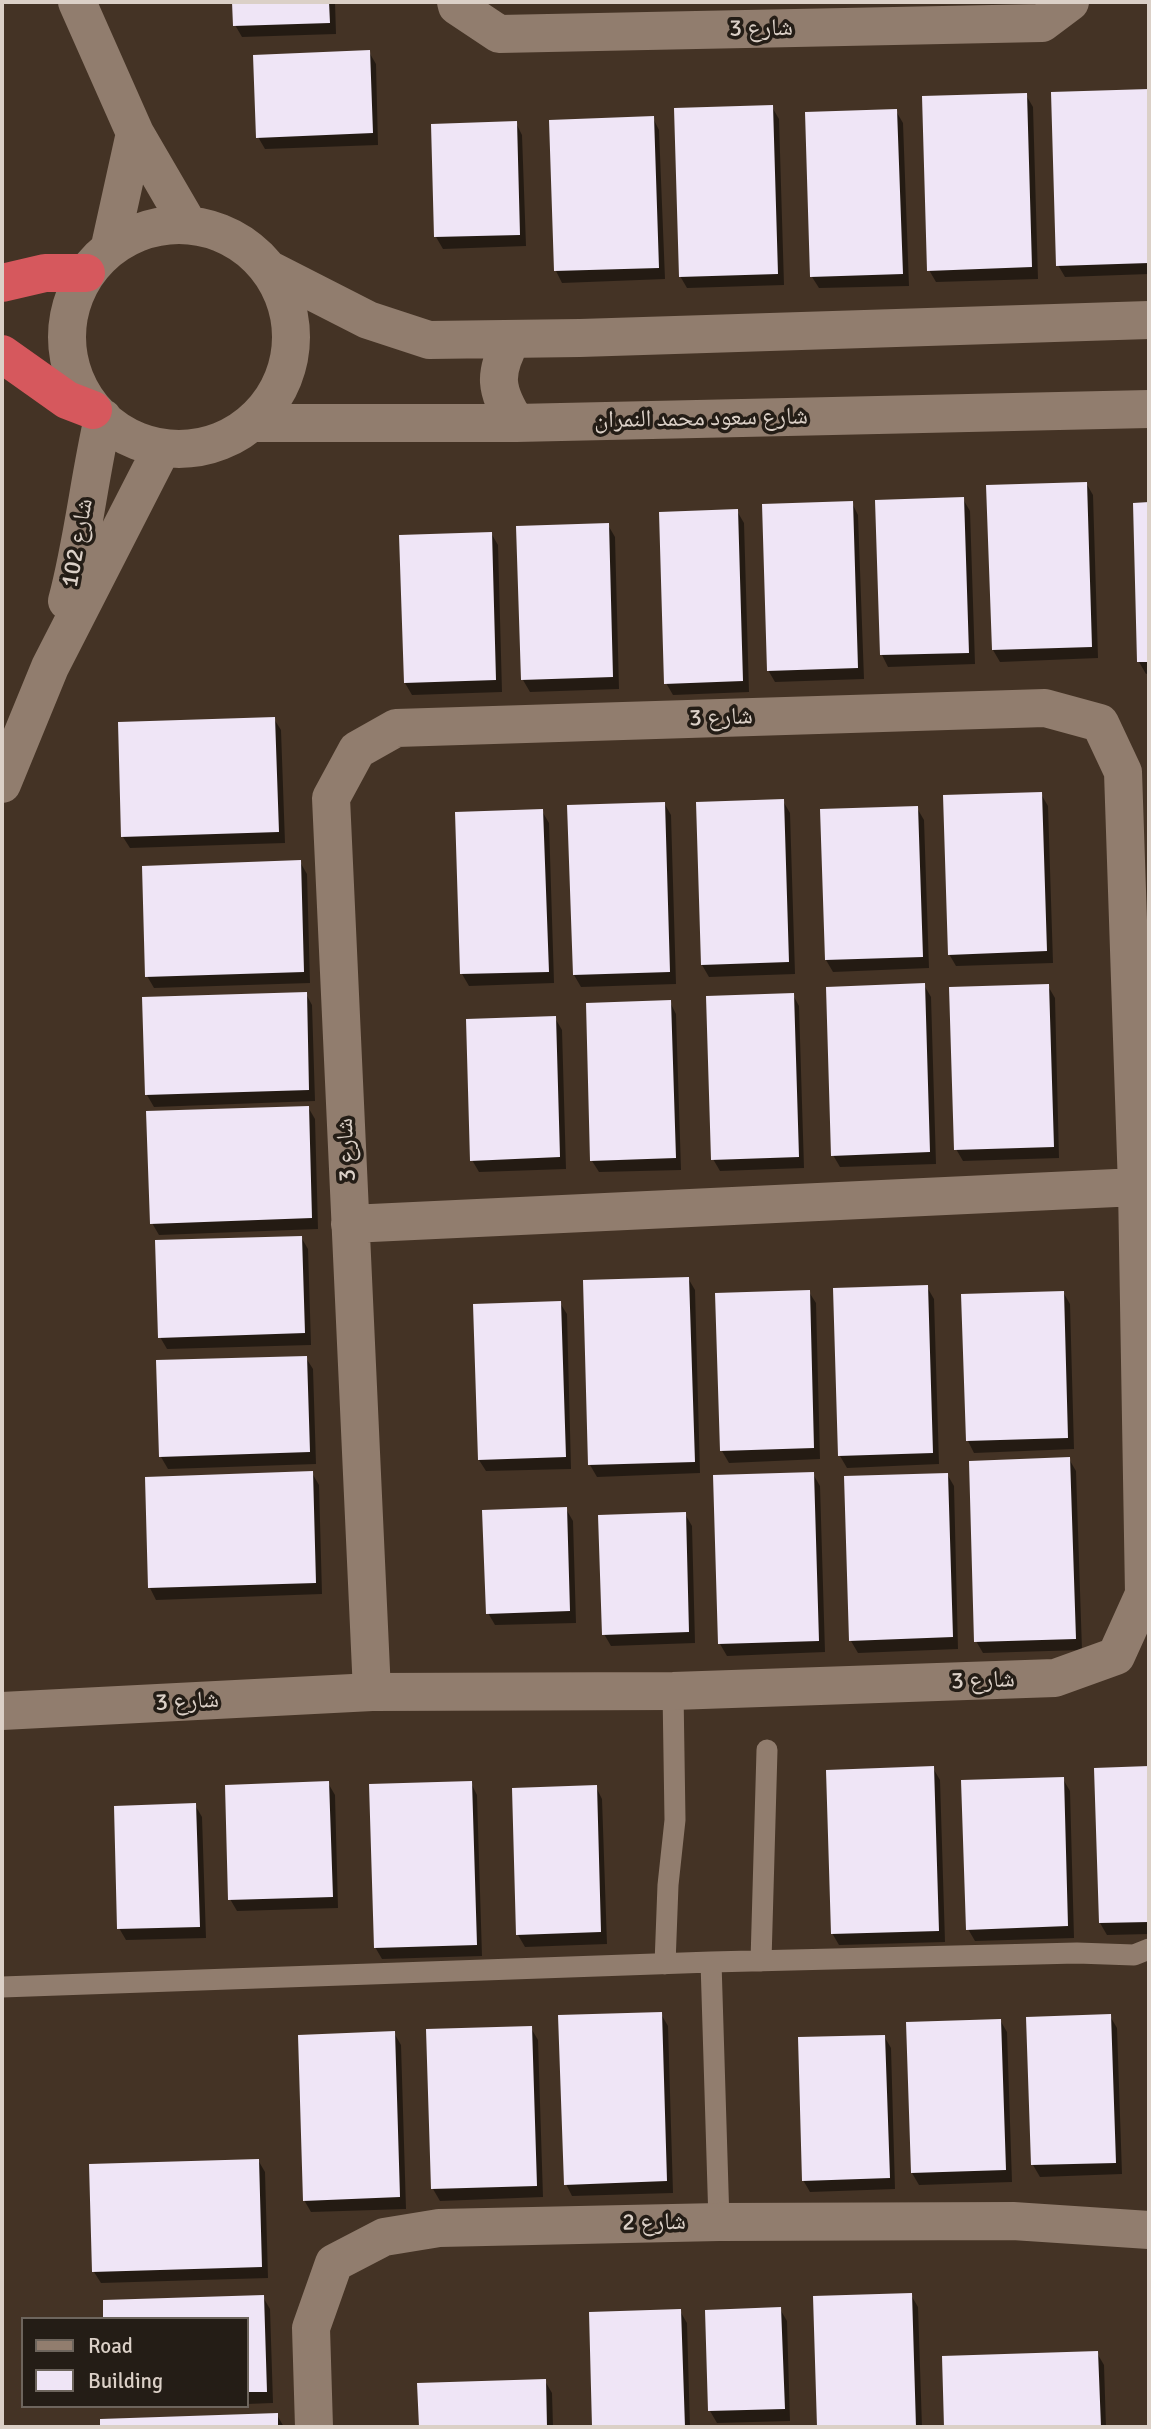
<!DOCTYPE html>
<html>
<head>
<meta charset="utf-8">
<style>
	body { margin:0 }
	#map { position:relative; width:1151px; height:2429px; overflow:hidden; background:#443325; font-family:Signika,sans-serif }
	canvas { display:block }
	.frame { position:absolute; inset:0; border:4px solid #dbd0c7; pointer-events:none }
	.legend { position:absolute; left:21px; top:2317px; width:228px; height:91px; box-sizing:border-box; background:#241d16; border:2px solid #6d655d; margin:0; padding:9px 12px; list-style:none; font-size:21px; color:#dbd0c7 }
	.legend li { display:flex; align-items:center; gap:14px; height:35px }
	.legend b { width:35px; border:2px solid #6d655d }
</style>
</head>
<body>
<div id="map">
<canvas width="1151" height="2429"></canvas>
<div class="frame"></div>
<ul class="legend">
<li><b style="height:9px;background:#917d6e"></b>Road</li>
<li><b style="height:19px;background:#efe5f6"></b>Building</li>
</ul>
</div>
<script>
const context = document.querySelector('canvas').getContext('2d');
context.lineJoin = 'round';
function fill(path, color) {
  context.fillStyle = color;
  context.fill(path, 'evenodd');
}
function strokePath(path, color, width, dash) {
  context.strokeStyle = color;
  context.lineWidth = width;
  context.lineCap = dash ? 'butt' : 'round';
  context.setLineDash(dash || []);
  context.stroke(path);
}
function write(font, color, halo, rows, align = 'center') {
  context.font = font + ' Signika,"Noto Naskh Arabic",sans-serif';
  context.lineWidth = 7;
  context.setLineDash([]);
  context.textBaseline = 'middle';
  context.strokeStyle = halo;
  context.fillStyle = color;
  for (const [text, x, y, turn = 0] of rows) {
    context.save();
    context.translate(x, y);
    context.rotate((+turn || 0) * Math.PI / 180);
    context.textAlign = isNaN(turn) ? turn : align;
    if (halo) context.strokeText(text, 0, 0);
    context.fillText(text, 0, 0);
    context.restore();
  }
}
fill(new Path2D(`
	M234 2H335L336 34 242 37 235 25Z
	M369 52 376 64 378 145 265 149 258 137Z
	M1149 91V274L1065 277 1058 265 1052 94Z
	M1026 95 1033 107 1038 279 936 282 929 270Z
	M772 107 779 119 784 285 687 288 680 276Z
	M896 111 903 123 909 286 819 288 812 277Z
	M653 118 659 130 665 279 562 283 556 271Z
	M516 123 522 135 526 246 443 249 436 237Z
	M1086 483 1093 495 1098 658 1000 662 993 650Z
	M963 499 970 511 975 664 888 667 882 655Z
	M852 503 858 515 864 679 775 682 768 670Z
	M1134 504H1149V673L1146 674 1139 662Z
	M737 511 744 523 749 692 673 695 666 683Z
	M608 525 615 537 619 689 530 692 523 680Z
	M491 533 498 545 502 692 412 695 405 683Z
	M274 719 281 730 285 843 130 848 123 837Z
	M1041 794 1048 806 1053 963 956 966 949 954Z
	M783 801 790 813 795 974 709 977 702 965Z
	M664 803 671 815 676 984 581 987 574 975Z
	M917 808 924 820 929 968 833 972 826 960Z
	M542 811 549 823 554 983 469 986 462 974Z
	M300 862 307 874 310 983 154 988 147 976Z
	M924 985 931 997 936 1164 840 1167 833 1155Z
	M1048 986 1055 998 1059 1158 963 1161 956 1149Z
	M306 994 312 1005 315 1101 154 1107 147 1095Z
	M793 995 799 1006 804 1168 720 1171 713 1159Z
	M670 1002 676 1014 681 1170 599 1172 592 1161Z
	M555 1018 562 1030 566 1169 479 1172 472 1160Z
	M308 1107 315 1119 318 1229 159 1235 152 1223Z
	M301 1237 308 1249 311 1345 167 1349 160 1337Z
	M688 1278 695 1290 700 1473 597 1477 590 1465Z
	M927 1287 934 1299 939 1464 847 1468 840 1456Z
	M809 1292 816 1303 820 1459 729 1463 722 1451Z
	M1063 1292 1070 1304 1074 1449 974 1453 968 1441 963 1296Z
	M560 1303 567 1314 571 1469 486 1471 479 1460Z
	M306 1358 313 1369 316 1464 168 1469 161 1457Z
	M1069 1459 1076 1471 1082 1650 983 1653 976 1641Z
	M312 1473 319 1485 322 1594 156 1600 150 1588Z
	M813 1474 820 1486 825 1652 727 1656 720 1644Z
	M947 1474 954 1486 958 1649 858 1653 851 1641Z
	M566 1509 573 1521 576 1623 495 1625 488 1613Z
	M685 1514 692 1526 695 1643 611 1646 604 1634Z
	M933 1768 940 1780 945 1942 839 1945 832 1933Z
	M1149 1768V1934L1107 1935 1100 1923 1096 1769Z
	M1063 1779 1070 1791 1074 1938 975 1941 968 1929Z
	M328 1783 335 1795 338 1908 237 1911 230 1899Z
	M471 1783 477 1795 482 1956 382 1959 375 1947Z
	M596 1787 602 1799 607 1944 525 1947 518 1935Z
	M195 1805 202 1817 206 1938 126 1940 119 1928Z
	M661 2014 668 2026 673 2193 572 2196 566 2184Z
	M1110 2016 1117 2028 1122 2174 1040 2177 1033 2165Z
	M1000 2020 1007 2032 1012 2182 919 2185 912 2173Z
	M531 2028 538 2040 543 2197 440 2201 433 2189Z
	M394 2033 401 2045 406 2209 311 2212 304 2200Z
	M884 2036 891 2048 895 2189 810 2192 803 2180Z
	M258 2160 265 2172 268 2278 101 2283 94 2272Z
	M911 2295 918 2307 922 2427H819L815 2298Z
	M263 2297 270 2309 273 2403 247 2404V2319Z
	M780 2309 787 2321 790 2421 717 2423 710 2411Z
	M680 2311 687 2323 690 2427H594L591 2314Z
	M1097 2353 1104 2365 1106 2427H946L944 2358Z
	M545 2381 552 2393 553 2427H420L419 2384Z
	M113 2406H174L114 2408Z
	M277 2415 284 2427H102V2420Z`), '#0007');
fill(new Path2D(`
	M232 2H329L330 23 233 26Z
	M370 50 373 133 256 138 253 55Z
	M1149 89V263L1056 266 1051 92Z
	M1027 93 1032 267 927 271 922 96Z
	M773 105 778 274 679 277 674 108Z
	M897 109 903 274 810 277 805 112Z
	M654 116 659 268 554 271 549 120Z
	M517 121 520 235 434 237 431 124Z
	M1087 482 1092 647 992 650 986 485Z
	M964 497 969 653 880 655 875 500Z
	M853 501 858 668 767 671 762 504Z
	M1149 502V662H1137L1133 503Z
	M738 509 743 681 664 684 659 512Z
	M609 523 613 677 521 680 516 526Z
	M492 532 496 680 404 683 399 535Z
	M275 717 279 832 121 837 118 722Z
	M1042 792 1047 951 948 955 943 795Z
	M784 799 789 962 701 965 696 802Z
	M665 802 670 972 573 975 567 805Z
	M918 806 923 957 825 960 820 809Z
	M543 809 549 972 460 974 455 812Z
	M301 860 304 972 145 977 142 866Z
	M925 983 930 1152 831 1156 826 987Z
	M1049 984 1054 1147 954 1150 949 987Z
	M307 992 309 1090 145 1095 142 997Z
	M794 993 799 1157 711 1160 706 996Z
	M671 1000 676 1158 590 1161 586 1003Z
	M556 1016 560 1157 470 1161 466 1019Z
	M309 1106 312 1218 150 1224 146 1111Z
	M302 1236 305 1333 158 1338 155 1240Z
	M689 1277 695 1462 588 1465 583 1280Z
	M928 1285 933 1453 838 1456 833 1288Z
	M810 1290 814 1448 720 1451 715 1293Z
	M1064 1291 1068 1438 966 1441 961 1294Z
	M561 1301 566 1457 478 1460 473 1304Z
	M307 1356 310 1452 159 1457 156 1360Z
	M1070 1457 1076 1639 974 1642 969 1461Z
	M313 1471 316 1583 148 1588 145 1477Z
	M814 1472 819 1641 718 1644 713 1475Z
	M948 1473 953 1637 849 1641 844 1476Z
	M567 1507 570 1611 486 1614 482 1510Z
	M686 1512 689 1632 602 1635 598 1515Z
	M934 1766 939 1931 831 1934 826 1770Z
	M1149 1766V1922L1099 1923 1094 1768Z
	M1064 1777 1068 1926 966 1930 961 1780Z
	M329 1781 333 1897 228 1900 225 1785Z
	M472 1781 477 1945 374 1948 369 1784Z
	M597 1785 601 1932 516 1935 512 1788Z
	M196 1803 200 1927 117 1929 114 1806Z
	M662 2012 667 2181 564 2185 558 2015Z
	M1111 2014 1116 2163 1031 2165 1026 2017Z
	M1001 2019 1006 2170 911 2173 906 2022Z
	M532 2026 537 2186 431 2189 426 2029Z
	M395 2031 400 2197 303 2201 298 2035Z
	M885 2035 890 2178 802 2181 798 2037Z
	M259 2159 262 2267 92 2272 89 2164Z
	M912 2293 916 2427H817L813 2296Z
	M264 2295 267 2392H247V2319H103V2300Z
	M781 2307 785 2409 708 2411 705 2310Z
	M681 2309 685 2427H592L589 2312Z
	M1098 2351 1101 2427H944L942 2356Z
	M546 2379 547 2427H419L417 2383Z
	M278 2413V2427H100V2419Z`), '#efe5f6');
strokePath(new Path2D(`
	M761 1961 767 1750
	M711 1962 719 2222
	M665 1964 668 1885 675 1820 673 1691
	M2 1987 711 1962 1077 1953 1134 1955 1149 1949`), '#917d6e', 21);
strokePath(new Path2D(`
	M456 2 457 6 499 34 1042 23 1070 2
	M350 1224 1137 1187
	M2 1711 372 1692 673 1691 1055 1678 1116 1656 1144 1594 1137 1187 1123 772 1100 723 1045 708 396 728 357 750 331 798 372 1692
	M314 2427 311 2328 334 2263 384 2237 439 2228 719 2222 1013 2221 1149 2230`), '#917d6e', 38);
strokePath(new Path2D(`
	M77 2 135 133 188 224
	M67 337a112 112 0 1 1 224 0a112 112 0 1 1-224 0Z
	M110 246 135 133
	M270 270 368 320 429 340 580 338 1149 320
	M512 339C493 374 495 390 516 423
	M252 423H516L1149 409
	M67 601C83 541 89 479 103 418
	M2 784 50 667 162 448`), '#917d6e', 38);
strokePath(new Path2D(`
	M2 283 45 273H86
	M2 354 67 400 93 410`), '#d6585d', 38);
write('24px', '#dbd0c7', '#241d16', [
	["شارع 3",761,29,-1],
	["شارع سعود محمد النمران",701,419,-1],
	["شارع 102",78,543,-80],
	["شارع 3",721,718,-2],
	["شارع 3",347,1150,-93],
	["شارع 3",983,1681,-2],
	["شارع 3",187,1702,-3],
	["شارع 2",654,2223,-1]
]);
</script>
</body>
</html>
